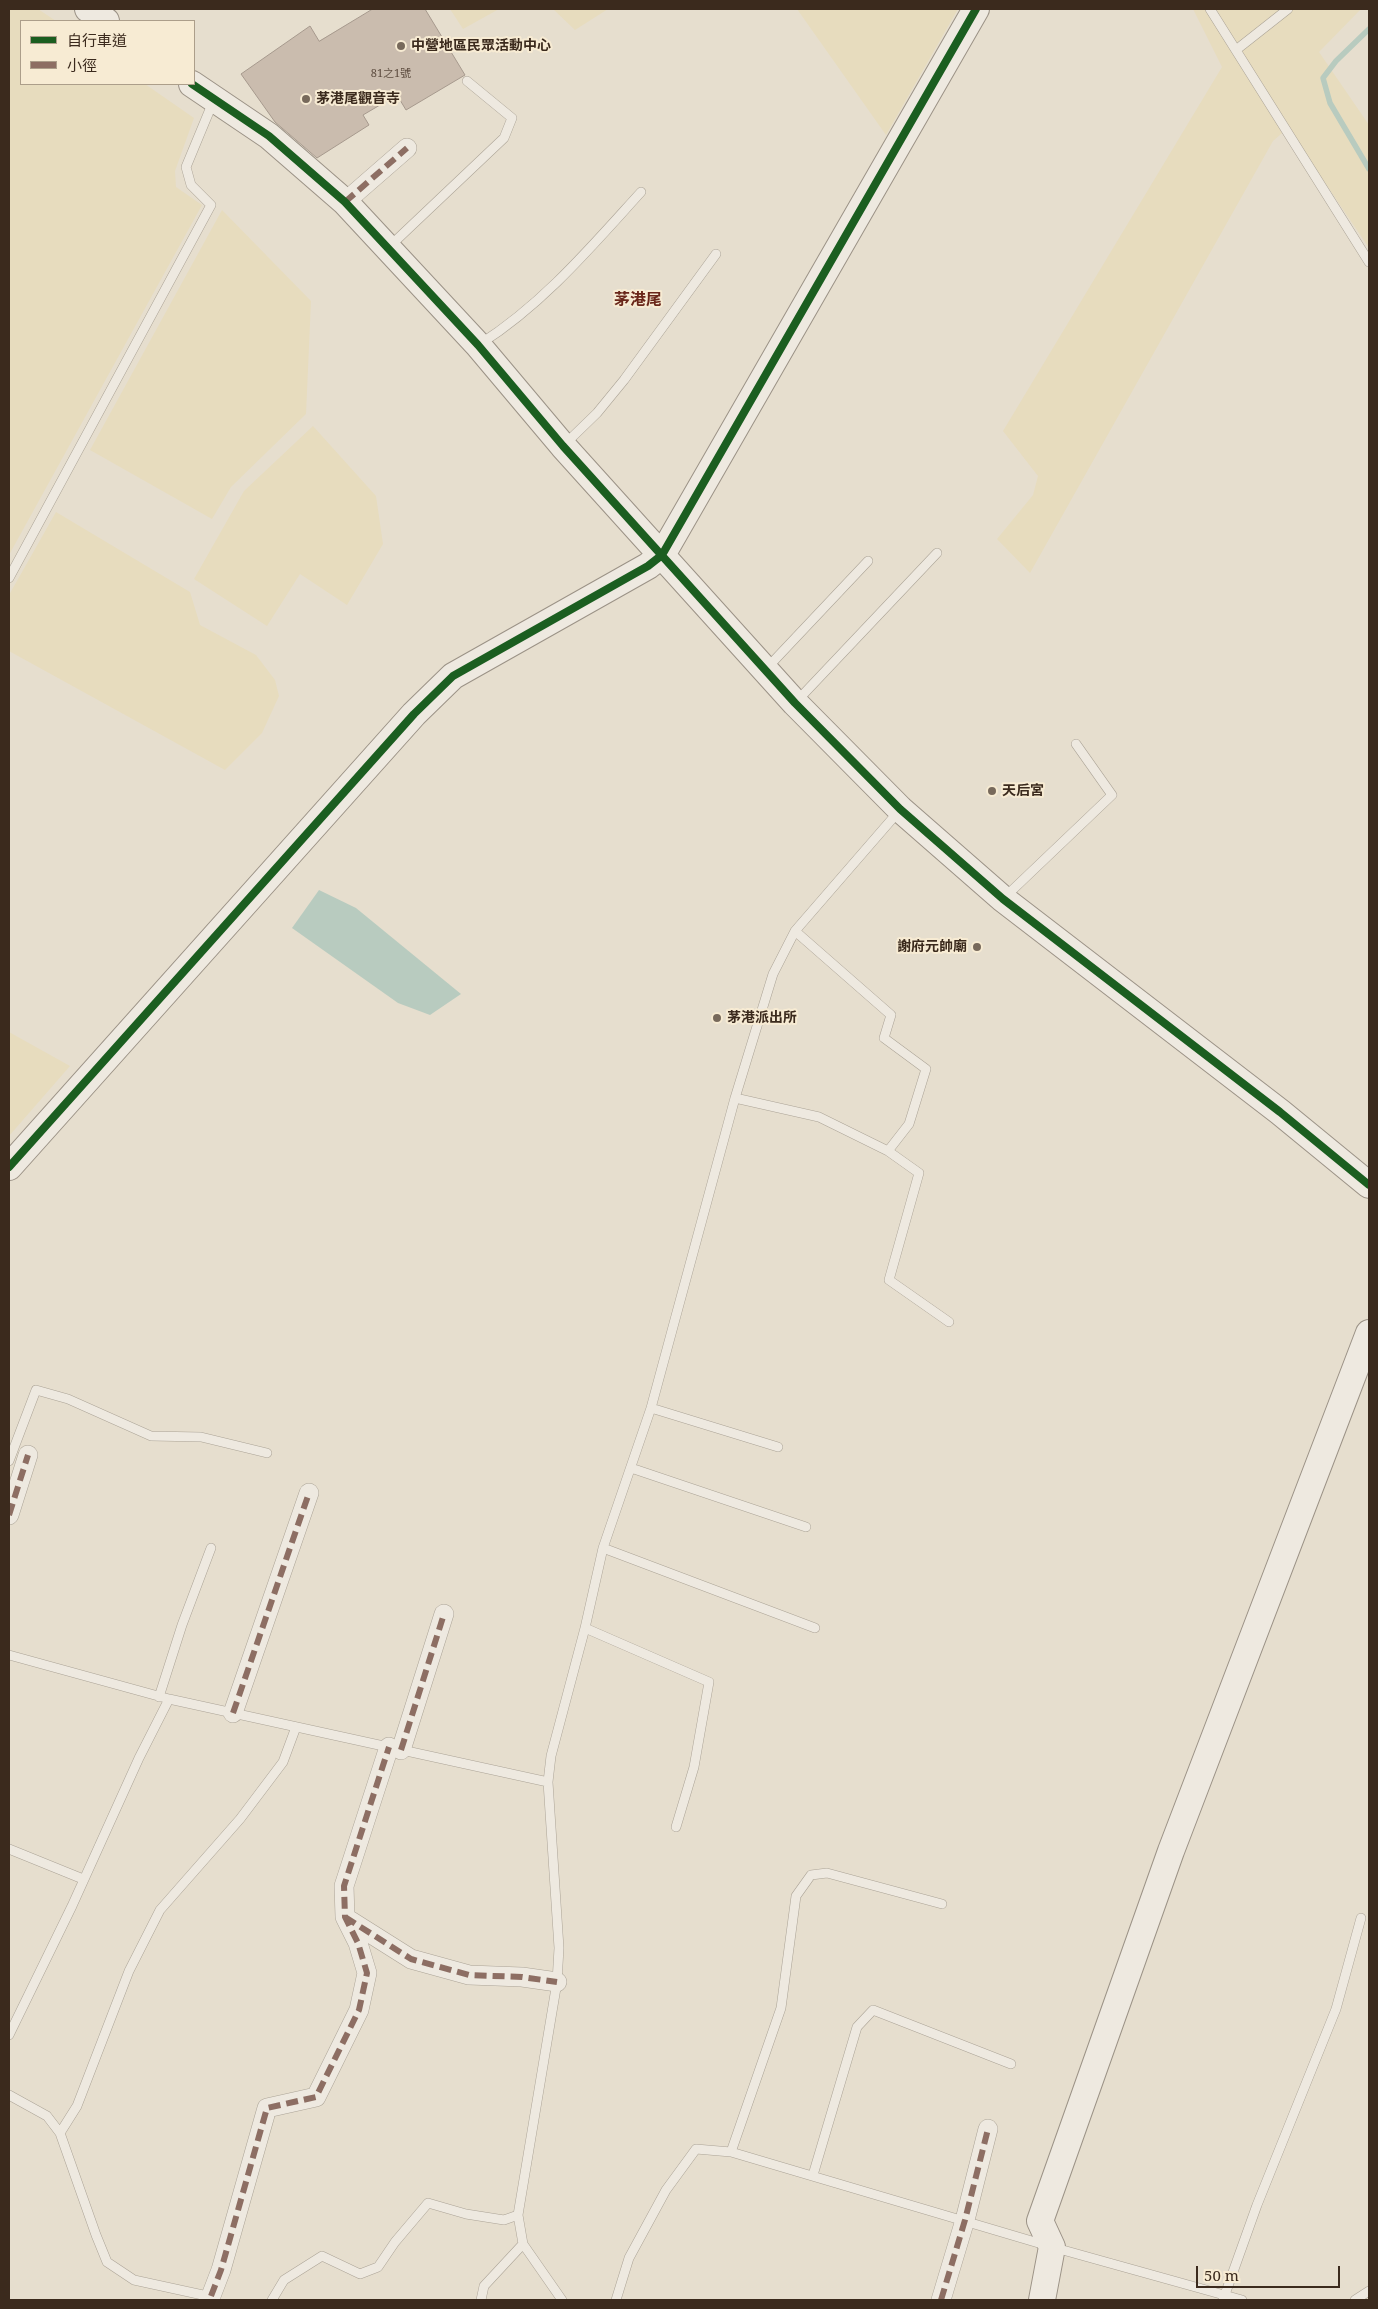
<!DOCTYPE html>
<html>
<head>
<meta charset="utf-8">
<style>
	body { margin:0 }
	#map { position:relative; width:1378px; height:2309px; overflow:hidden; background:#e6dece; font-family:"Noto Serif","Noto Sans TC",serif }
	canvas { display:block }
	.frame { position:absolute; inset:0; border:10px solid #3b2a1d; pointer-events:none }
	.legend { position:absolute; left:20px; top:20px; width:175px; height:65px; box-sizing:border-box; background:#f7ebd3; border:1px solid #ac9e8a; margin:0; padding:6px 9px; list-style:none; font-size:15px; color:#3b2a1d }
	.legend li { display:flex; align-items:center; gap:10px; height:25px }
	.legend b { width:25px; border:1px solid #ac9e8a }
	.scale { position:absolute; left:1196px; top:2266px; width:144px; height:22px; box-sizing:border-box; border:2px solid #3b2a1d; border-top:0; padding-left:6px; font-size:15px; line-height:18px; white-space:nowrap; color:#3b2a1d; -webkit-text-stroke:4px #f7ebd3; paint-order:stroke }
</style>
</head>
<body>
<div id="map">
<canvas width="1378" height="2309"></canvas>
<div class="frame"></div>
<ul class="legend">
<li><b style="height:6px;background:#1b5e20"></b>自行車道</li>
<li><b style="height:6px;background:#8d6e63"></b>小徑</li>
</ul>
<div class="scale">50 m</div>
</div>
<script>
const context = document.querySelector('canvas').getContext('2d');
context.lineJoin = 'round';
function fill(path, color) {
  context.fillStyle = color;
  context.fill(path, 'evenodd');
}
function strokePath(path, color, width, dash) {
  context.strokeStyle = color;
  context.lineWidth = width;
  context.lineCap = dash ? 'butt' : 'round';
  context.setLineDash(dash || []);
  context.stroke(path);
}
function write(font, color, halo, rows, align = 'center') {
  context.font = font + ' "Noto Serif","Noto Sans TC",serif';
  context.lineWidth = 4;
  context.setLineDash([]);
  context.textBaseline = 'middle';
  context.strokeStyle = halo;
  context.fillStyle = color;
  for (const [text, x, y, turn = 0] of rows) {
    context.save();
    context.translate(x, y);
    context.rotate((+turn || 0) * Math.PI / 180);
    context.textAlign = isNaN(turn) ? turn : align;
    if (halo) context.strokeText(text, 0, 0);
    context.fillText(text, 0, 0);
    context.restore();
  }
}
fill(new Path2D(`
	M9 9H38L56 21H21V84H145L194 118 175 171 176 187 202 205 9 555Z
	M450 9H499L463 29Z
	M553 9H608L575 30Z
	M797 9H958L886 135Z
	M1193 9H1361L1319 52 1369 125V248L1288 128 1273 141 1030 573 997 539 1033 495 1038 476 1003 431 1222 67Z
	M222 210 311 301 306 414 231 487 212 519 90 450Z
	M313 426 376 496 383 544 347 605 300 574 267 626 194 579 244 491Z
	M56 512 190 592 200 625 256 655 275 680 279 696 262 733 225 770 9 651V595Z
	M9 1032 70 1066 9 1136Z`), '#e7dcbe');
fill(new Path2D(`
	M319 890 356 908 461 994 430 1015 398 1003 292 928Z`), '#b8cbbf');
strokePath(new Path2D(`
	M1369 29 1336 61 1323 78 1330 103 1369 169`), '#b8cbbf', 5.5);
const building = new Path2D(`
	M373 9H425L465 75 406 110 397 95 363 115 369 125 317 158 275 122 241 74 310 26 319 41Z`);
fill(building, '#cabcae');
strokePath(building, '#a6998d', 1);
const lane = new Path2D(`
	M1210 9 1369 262
	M1236 50 1288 9
	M390 246 504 138 512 118 467 81
	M480 344C543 304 591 247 641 192
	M564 445 597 413 624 380 716 254
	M9 578 211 205 191 185 186 167 213 102
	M767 668 868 561
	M796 702 937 553
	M1005 897 1112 795 1076 744
	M795 931 891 1015 884 1038 926 1069 909 1124 888 1151
	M735 1098 819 1117 888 1151 919 1173 889 1280 949 1322
	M651 1408 778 1447
	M9 1461 36 1390 68 1399 151 1436 201 1437 267 1453
	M631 1468 806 1527
	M603 1548 815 1628
	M585 1628 709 1682 694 1767 676 1827
	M9 1655 169 1699 548 1782
	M159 1697 182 1625 211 1548
	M9 1849 83 1879
	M9 2035 72 1906 139 1758 169 1699
	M9 2095 47 2116 60 2133 96 2235 107 2262 134 2280 212 2297
	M60 2133 77 2106 129 1971 160 1910 240 1819 283 1762 296 1727
	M731 2152 781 2008 796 1896 811 1875 827 1873 942 1904
	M813 2175 857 2027 873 2010 1011 2064
	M523 2244 562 2300
	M272 2300 284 2280 322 2256 360 2274 378 2267 395 2242 428 2203 466 2214 504 2220 518 2215
	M481 2300 484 2286 523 2244 518 2215 557 1982 559 1948 548 1782 551 1756 585 1628 603 1548 651 1408 735 1098 773 974 795 931 899 811
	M616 2300 629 2258 666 2190 696 2149 731 2152 1052 2247 1242 2300
	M1223 2300 1257 2205 1336 2009 1361 1918
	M1355 2300 1369 2291`);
const street = new Path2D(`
	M345 202 407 148
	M9 1515 28 1455
	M233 1713 309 1493
	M401 1750 444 1614
	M346 1918 411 1959 469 1975 522 1977 557 1982
	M211 2296 221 2270 267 2108 316 2097 359 2010 367 1973 358 1943 345 1917 344 1886 389 1747
	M941 2300 965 2220 988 2129`);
const secondary = new Path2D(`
	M88 9 106 21
	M192 84 269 136 345 202 478 345 563 446 795 703 900 809 1003 899 1280 1112 1369 1185
	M9 1167 414 714 453 676 648 566 662 555 976 9
	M1042 2300 1052 2247 1040 2221 1171 1851 1369 1333`);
strokePath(lane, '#aba396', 10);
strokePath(street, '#aba396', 20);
strokePath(secondary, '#9b9286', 28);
strokePath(lane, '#eee9e0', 9);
strokePath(street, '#eee9e0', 19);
strokePath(secondary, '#eee9e0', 26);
strokePath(new Path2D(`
	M345 202 407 148
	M9 1515 28 1455
	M233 1713 309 1493
	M401 1750 444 1614
	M345 1917 411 1959 469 1975 522 1977 557 1982
	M211 2296 221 2270 267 2108 316 2097 359 2010 367 1973 358 1943 345 1917 344 1886 389 1747
	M941 2300 965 2220 988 2129`), '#8d6e63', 6, [12, 6]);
strokePath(new Path2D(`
	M192 84 269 136 345 202 478 345 563 446 795 703 900 809 1003 899 1280 1112 1369 1185
	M9 1167 414 714 453 676 648 566 662 555 976 9`), '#1b5e20', 8);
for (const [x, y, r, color] of [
	[401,46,5,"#77695b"],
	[306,99,5,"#77695b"],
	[992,791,5,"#77695b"],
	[977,947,5,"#77695b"],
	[717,1018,5,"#77695b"]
]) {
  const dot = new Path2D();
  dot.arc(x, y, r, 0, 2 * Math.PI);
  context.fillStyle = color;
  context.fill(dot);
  strokePath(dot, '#f7ebd3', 2);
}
write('11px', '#5f4e41', null, [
	["81之1號",391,74]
]);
write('bold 14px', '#3b2a1d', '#f7ebd3', [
	["中營地區民眾活動中心",411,46],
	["茅港尾觀音寺",316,99],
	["天后宮",1002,791],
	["謝府元帥廟",967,947,"right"],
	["茅港派出所",727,1018]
], 'left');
write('bold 16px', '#6a271a', '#f7ebd3', [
	["茅港尾",638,300]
]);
</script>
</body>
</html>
